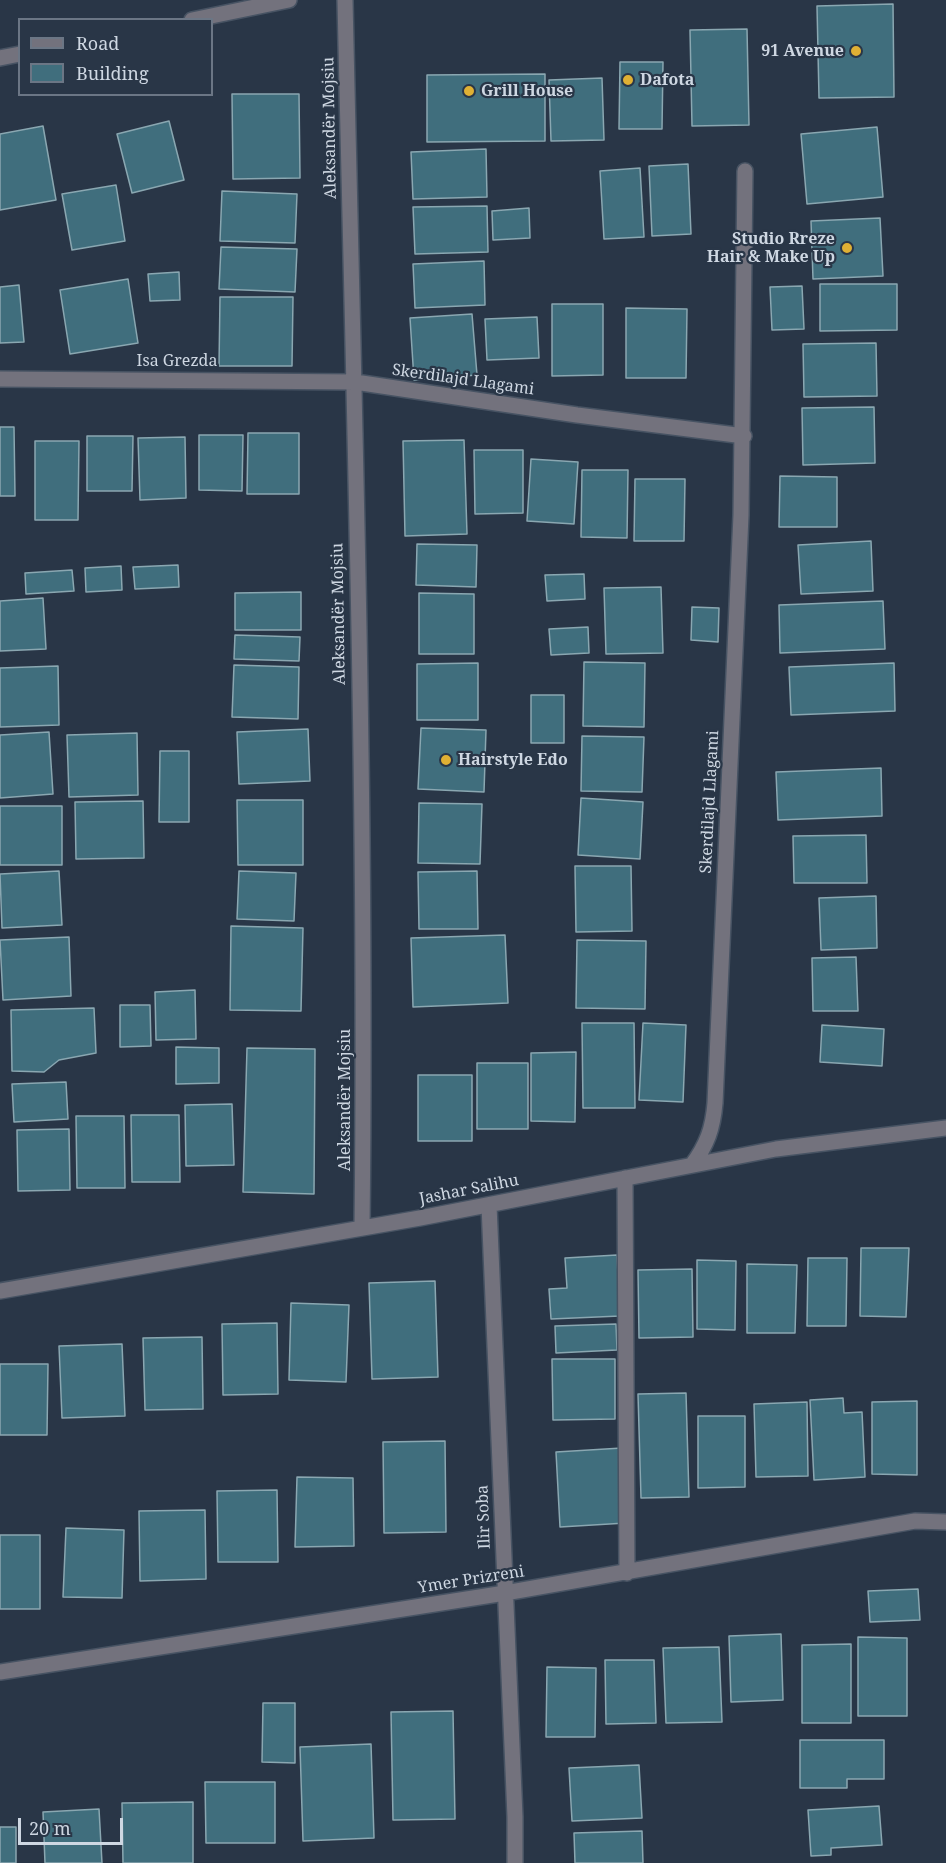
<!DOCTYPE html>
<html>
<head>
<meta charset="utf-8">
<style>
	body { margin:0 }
	#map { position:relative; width:946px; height:1863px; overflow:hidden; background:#293647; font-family:"Noto Serif",serif }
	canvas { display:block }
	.legend { position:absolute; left:18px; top:18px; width:195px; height:78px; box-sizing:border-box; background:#293647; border:2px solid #6b7685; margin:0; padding:8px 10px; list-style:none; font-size:18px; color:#ced7e2 }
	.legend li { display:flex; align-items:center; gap:12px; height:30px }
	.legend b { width:30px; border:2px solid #6b7685 }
	.scale { position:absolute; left:18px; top:1818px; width:105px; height:27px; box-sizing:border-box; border:3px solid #ced7e2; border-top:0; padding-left:8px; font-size:18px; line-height:21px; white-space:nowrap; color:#ced7e2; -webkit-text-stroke:4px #293647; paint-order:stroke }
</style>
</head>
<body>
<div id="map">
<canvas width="946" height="1863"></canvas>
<ul class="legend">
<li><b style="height:8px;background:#73727d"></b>Road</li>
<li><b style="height:16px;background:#406e7d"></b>Building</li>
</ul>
<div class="scale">20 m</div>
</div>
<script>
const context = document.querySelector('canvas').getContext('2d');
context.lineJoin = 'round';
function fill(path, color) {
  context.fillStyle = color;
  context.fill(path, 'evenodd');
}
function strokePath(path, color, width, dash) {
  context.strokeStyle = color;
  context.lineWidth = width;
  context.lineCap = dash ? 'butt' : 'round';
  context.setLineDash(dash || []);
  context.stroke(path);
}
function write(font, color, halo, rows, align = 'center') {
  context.font = font + ' "Noto Serif",serif';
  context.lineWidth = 4.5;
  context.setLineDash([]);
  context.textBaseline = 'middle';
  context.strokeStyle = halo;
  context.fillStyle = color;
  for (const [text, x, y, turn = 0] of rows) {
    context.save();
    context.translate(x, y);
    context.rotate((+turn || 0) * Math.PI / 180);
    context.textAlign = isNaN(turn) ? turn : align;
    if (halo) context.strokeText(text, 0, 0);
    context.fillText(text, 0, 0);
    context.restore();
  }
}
const building = new Path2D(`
	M893 4 894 97 819 98 817 6Z
	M747 29 749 125 692 126 690 30Z
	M620 62H663L662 129H619Z
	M545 74V141L427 142V75Z
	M602 78 604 140 551 141 549 80Z
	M232 94H299L300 178 233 179Z
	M169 121 184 180 132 193 117 134Z
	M43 126 56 200 0 210V134Z
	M877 127 883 197 807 204 801 134Z
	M486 149 487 197 413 199 411 152Z
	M688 164 691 234 652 236 649 166Z
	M640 168 644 237 604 239 600 171Z
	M116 185 125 241 72 250 62 194Z
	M222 191 297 194 295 243 220 241Z
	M487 206 488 252 415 254 413 207Z
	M529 208 530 238 493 240 492 211Z
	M880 218 883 276 813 279 811 221Z
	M221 247 297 249 295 292 219 289Z
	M484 261 485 305 415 308 413 264Z
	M179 272 180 300 150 301 148 274Z
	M128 279 138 343 70 354 60 290Z
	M820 284H897V330L820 331Z
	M19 285 24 342 0 343V287Z
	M802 286 804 329 772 330 770 287Z
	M220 297H293L292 366H219Z
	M552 304H603V375L552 376Z
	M626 308 687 309 686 378H626Z
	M472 314 477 375 414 380 410 318Z
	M537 317 539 358 487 360 485 319Z
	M876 343 877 396 804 397 803 344Z
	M874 407 875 463 803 465 802 408Z
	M0 427H14L15 496H0Z
	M248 433H299V494H247Z
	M199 435H243L242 491 199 490Z
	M87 436H133L132 491H87Z
	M185 437 186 498 140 500 138 438Z
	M464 440 467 534 405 536 403 441Z
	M35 441H79L78 520H35Z
	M474 450H523V513L475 514Z
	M531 459 578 462 574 524 527 521Z
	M582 470H628L627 538 581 537Z
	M780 476 837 477V527H779Z
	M635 479H685L684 541H634Z
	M871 541 873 591 801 594 798 545Z
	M417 544 477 545 476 587 416 585Z
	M178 565 179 587 135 589 133 567Z
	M121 566 122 590 86 592 85 568Z
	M72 570 74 591 26 594 25 573Z
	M584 574 585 599 547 601 545 575Z
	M661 587 663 653 606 654 604 588Z
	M301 592V630H235V593Z
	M419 593 474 594V654H419Z
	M43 598 46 649 0 651V601Z
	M883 601 885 649 780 653 779 605Z
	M692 607 719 608 718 642 691 640Z
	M588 627 589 653 551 655 549 629Z
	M235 635 300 637 299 661 234 659Z
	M584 662 645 663 644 727 583 726Z
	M478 663V720H417V664Z
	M894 663 895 711 791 715 789 667Z
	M234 665 299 667 298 719 232 717Z
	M58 666 59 725 0 727V668Z
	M531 695H564V743H531Z
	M421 728 486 730 484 792 418 789Z
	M308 729 310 781 239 784 237 732Z
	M49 732 53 794 0 798V735Z
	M137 733 138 795 69 797 67 735Z
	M582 736 644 737 642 792 581 791Z
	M160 751H189V822H159Z
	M881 768 882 816 778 820 776 772Z
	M581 798 643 802 640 859 578 855Z
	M237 800H303V865H238Z
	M143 801 144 858 76 859 75 802Z
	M419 803 482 804 480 864 418 863Z
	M0 806H62V865H0Z
	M866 835 867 883H794L793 836Z
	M575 866H631L632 931 576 932Z
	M59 871 62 925 2 928 0 874Z
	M239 871 296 873 294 921 237 919Z
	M477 871 478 929H419L418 872Z
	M876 896 877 948 821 950 819 898Z
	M231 926 303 928 301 1011 230 1010Z
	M505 935 508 1003 413 1007 411 938Z
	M69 937 71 996 3 1000 0 940Z
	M577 940 646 941 645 1009 576 1008Z
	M856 957 858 1011H813L812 958Z
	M195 990 196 1039 156 1040 155 992Z
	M120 1005H150L151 1046 120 1047Z
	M94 1008 96 1053 59 1060 44 1072 12 1071 11 1010Z
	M582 1023H634L635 1108H583Z
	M643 1023 686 1025 683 1102 639 1100Z
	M822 1025 884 1029 882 1066 820 1062Z
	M176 1047 219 1048V1083L176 1084Z
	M247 1048 315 1049 314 1194 243 1192Z
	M576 1052 575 1122 531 1121V1053Z
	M477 1063H528V1129H477Z
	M418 1075H472V1141H418Z
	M66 1082 68 1119 14 1122 12 1084Z
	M232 1104 234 1165 186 1166 185 1105Z
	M131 1115H179L180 1182H132Z
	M76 1116H124L125 1188H77Z
	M69 1129 70 1190 18 1191 17 1130Z
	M861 1248H909L906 1317 860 1316Z
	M617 1255 620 1316 551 1319 549 1289 567 1288 565 1258Z
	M808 1258H847L846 1326H807Z
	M697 1260 736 1261 735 1330 697 1329Z
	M747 1264 797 1265 795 1333H747Z
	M692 1269 693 1337 639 1338 638 1270Z
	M435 1281 438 1377 372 1379 369 1283Z
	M291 1303 349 1305 346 1382 289 1380Z
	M277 1323 278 1394 223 1395 222 1324Z
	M616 1324 617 1350 556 1353 555 1326Z
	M202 1337 203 1409 145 1410 143 1338Z
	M122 1344 125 1416 62 1418 59 1346Z
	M552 1359H615V1419L553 1420Z
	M0 1364H48L47 1435H0Z
	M686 1393 689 1497 641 1498 638 1394Z
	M843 1398 844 1413 862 1412 865 1477 814 1480 810 1400Z
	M917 1401V1475L872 1474V1402Z
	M807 1402 808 1476 756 1477 754 1404Z
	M698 1416H745V1487L698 1488Z
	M445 1441 446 1532 384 1533 383 1442Z
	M622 1448 626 1523 560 1527 556 1452Z
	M297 1477 353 1478 354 1546 295 1547Z
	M277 1490 278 1562H218L217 1491Z
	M205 1510 206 1579 140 1581 139 1511Z
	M66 1528 124 1530 122 1598 63 1597Z
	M0 1535H40V1609H0Z
	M918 1589 920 1620 870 1622 868 1591Z
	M781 1634 783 1700 731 1702 729 1636Z
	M858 1637 907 1638V1716H858Z
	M851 1644V1723H802V1645Z
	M719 1647 722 1722 666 1723 663 1648Z
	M605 1660H654L656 1723 606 1724Z
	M547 1667 596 1668 595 1737H546Z
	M263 1703H295V1763L262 1762Z
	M453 1711 455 1819 393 1820 391 1712Z
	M800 1740H884V1779H847V1788H800Z
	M371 1744 374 1838 303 1841 300 1747Z
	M639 1765 642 1818 572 1821 569 1768Z
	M205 1782H275V1843H206Z
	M193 1802V1863H123L122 1803Z
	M879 1806 882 1845 831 1848V1855L811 1856 808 1810Z
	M99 1809 102 1863H45L43 1812Z
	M0 1827H16V1863H0Z
	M642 1831 643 1863H575L574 1833Z`);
fill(building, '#406e7d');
strokePath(building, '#8aa7b1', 1.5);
const minor = new Path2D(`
	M345 0C354 409 367 818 362 1228
	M192 20 289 0
	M0 58 20 54
	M0 379 355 382 577 415 744 436
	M692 1165C707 1145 713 1128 715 1103L741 515 745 171
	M625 1178 627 1573
	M489 1205 515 1817V1863
	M0 1291 420 1218 776 1149 946 1128
	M0 1672 505 1593 915 1521 946 1522`);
strokePath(minor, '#475363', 18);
strokePath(minor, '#73727d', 15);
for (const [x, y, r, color] of [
	[856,51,6,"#dfb034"],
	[628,80,6,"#dfb034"],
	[469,91,6,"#dfb034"],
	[847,248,6,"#dfb034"],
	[446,760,6,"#dfb034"]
]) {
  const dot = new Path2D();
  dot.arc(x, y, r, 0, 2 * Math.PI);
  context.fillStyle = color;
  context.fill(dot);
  strokePath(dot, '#293647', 2);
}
write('bold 16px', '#ced7e2', '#293647', [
	["91 Avenue",844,51,"right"],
	["Dafota",640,80],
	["Grill House",481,91],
	["Studio Rreze",835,239,"right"],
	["Hair & Make Up",835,257,"right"],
	["Hairstyle Edo",458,760]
], 'left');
write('16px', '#ced7e2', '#293647', [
	["Aleksandër Mojsiu",330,128,-91],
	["Isa Grezda",177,361],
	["Skerdilajd Llagami",463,380,8],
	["Aleksandër Mojsiu",339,614,-91],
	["Skerdilajd Llagami",710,802,-87],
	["Aleksandër Mojsiu",345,1100,-90],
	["Jashar Salihu",469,1190,-11],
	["Ilir Soba",484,1517,-92],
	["Ymer Prizreni",471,1580,-9]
]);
</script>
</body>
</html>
